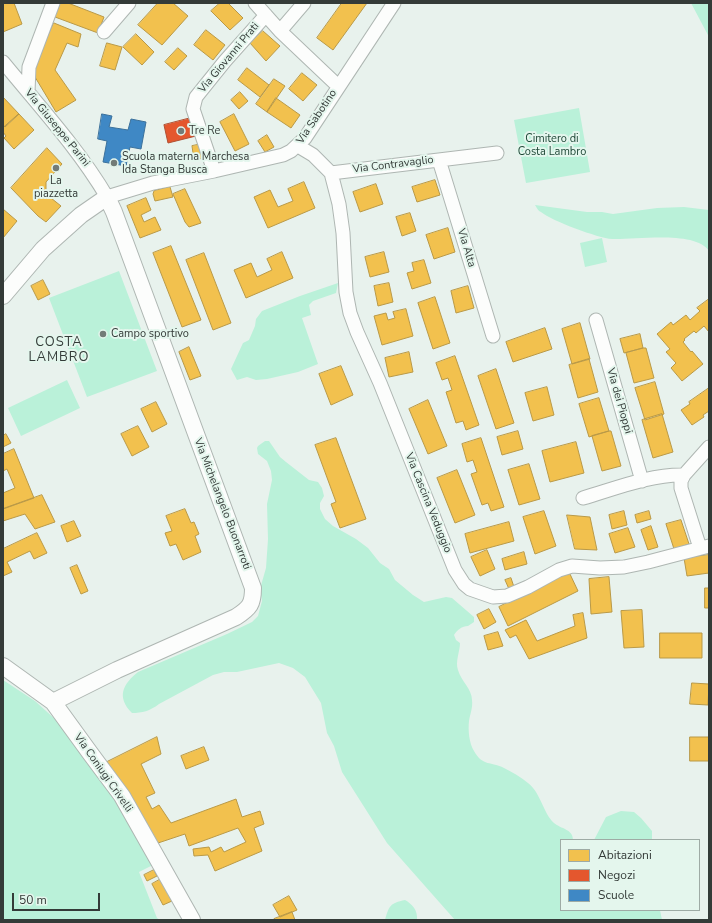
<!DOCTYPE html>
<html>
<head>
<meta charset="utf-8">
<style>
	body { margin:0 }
	#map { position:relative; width:712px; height:923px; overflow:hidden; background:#e8f2ed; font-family:"Nunito Sans",sans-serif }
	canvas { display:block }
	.frame { position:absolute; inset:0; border:4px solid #343b38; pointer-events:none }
	.legend { position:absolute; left:560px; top:839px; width:140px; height:72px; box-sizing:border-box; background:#e4f6ed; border:1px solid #9eaba5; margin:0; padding:5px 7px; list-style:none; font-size:12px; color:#343b38 }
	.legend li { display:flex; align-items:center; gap:8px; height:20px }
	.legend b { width:20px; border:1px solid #9eaba5 }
	.scale { position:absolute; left:12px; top:893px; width:88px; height:18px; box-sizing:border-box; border:2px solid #343b38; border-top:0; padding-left:5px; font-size:12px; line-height:14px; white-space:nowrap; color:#343b38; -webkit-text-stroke:3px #e4f6ed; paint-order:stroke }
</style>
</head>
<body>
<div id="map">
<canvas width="712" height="923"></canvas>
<div class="frame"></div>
<ul class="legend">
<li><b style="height:11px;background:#f2c14e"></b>Abitazioni</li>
<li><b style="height:11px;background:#e4572e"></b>Negozi</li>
<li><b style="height:11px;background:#3f88c5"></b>Scuole</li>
</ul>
<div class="scale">50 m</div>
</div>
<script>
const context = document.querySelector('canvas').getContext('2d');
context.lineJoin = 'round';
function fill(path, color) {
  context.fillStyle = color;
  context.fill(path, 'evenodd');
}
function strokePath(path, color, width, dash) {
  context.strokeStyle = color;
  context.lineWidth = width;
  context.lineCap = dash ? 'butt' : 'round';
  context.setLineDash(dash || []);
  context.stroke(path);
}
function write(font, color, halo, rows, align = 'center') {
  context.font = font + ' "Nunito Sans",sans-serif';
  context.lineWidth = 4;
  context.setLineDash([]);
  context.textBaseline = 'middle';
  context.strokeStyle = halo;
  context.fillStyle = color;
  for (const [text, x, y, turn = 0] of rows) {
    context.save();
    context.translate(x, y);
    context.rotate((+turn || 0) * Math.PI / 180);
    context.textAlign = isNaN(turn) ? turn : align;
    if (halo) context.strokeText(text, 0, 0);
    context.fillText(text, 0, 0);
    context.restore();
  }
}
fill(new Path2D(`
	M691 3H709V37Z
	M579 108 590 172 526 183 514 120Z
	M535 205 587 212H602L613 214 657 208 684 207 709 210V251C696 230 634 240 612 239 598 238 552 221 541 212 538 211 537 208 535 205Z
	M602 238 607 262 585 267 580 243Z
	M119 271 157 371 87 397 49 298Z
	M338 283 336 293 313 301 309 305 311 315 302 318 318 364 298 372 267 379 256 380 247 377 237 380 231 369 243 343 249 340 255 326 256 319 262 311 300 296Z
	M67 380 80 408 21 436 8 408Z
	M265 441H269L280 457 286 462 309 480 318 482 322 488 324 496 320 503V509L325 519 333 526 356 539 368 548 380 563 389 569 395 580 413 595 424 602 446 597 452 598 474 617V622L468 626C462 626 457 630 454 635L456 640 460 643C460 651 455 662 458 670 461 681 472 689 472 700 473 708 470 714 469 721 468 730 469 743 474 751 483 767 491 761 504 768 512 772 521 777 528 783 541 793 543 813 554 823 561 829 573 829 573 840H561V910H660L662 920H455L387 843 342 772 334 746 327 733 321 703 305 677 293 668 279 663 237 672H224L213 675 159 704C150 711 142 713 132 713 116 697 123 684 138 672L227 634 252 622 258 616 262 601 260 589 266 568 268 539 267 504 272 480 271 471 267 461 258 454 257 448 258 446Z
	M3 680 35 701 66 729 118 799 153 865 139 872 157 918 160 920H3Z
	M621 811 634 812 641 818 652 831V840H594L606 817Z
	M405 900C412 904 418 910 417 920H385C389 906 390 903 405 900Z`), '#baf1d9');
const homes = new Path2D(`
	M3 3H14L22 24 3 32Z
	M60 3H68L104 17 98 33 55 17Z
	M158 3H173L188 16 162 45 138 25Z
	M220 3H228L243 18 230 30 211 11Z
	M342 3H367L333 50 317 38Z
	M54 23 81 34 78 47 67 43 55 70 76 100 56 112 32 72Z
	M206 30 225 45 213 60 194 45Z
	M263 31 280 46 266 61 250 43Z
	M136 34 154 52 142 65 123 47Z
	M107 43 122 47 115 70 100 66Z
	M178 48 187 56 174 70 165 62Z
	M247 68 269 85 260 97 238 80Z
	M302 73 317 85 303 101 289 89Z
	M274 79 285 86 267 112 256 104Z
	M240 92 248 101 239 109 231 100Z
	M3 97 19 114 5 127 3 125Z
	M276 98 300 115 291 128 267 112Z
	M19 114 34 130 14 149 4 138 6 136 3 132V128Z
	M234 114 249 144 235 151 220 122Z
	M267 135 274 147 265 152 258 141Z
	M202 144 204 158 194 160 192 146Z
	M47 148 62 164 46 182V194L61 206 46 222 38 216 11 188Z
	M435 180 440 195 417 202 412 187Z
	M304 182 315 208 268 228 254 197 270 190 278 207 293 201 288 189Z
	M376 184 383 204 360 212 353 192Z
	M170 187 173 197 155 201 153 194 154 191Z
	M185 189 201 223 189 227 185 222 173 194Z
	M146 198 151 210 141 215 144 222 155 217 161 230 140 238 127 206Z
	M3 209 17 221 3 238Z
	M410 213 416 231 402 236 396 217Z
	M448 228 455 252 434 259 426 235Z
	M171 246 201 320 182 327 153 253Z
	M282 252 293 278 246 298 234 270 251 263 257 277 272 270 267 259Z
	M384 252 389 272 370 277 365 257Z
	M204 253 231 323 213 330 186 260Z
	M424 260 431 283 412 289 407 273 414 271 412 263Z
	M43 280 50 294 38 300 31 286Z
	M389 283 393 302 378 306 374 286Z
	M468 286 474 308 456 313 451 291Z
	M435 297 450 343 433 349 418 303Z
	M709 299V332L704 326 696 333 694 331 684 339 685 340 683 342 691 352 692 351 703 364 682 381 671 368 676 363 666 352 670 349 657 334 671 322 673 325 686 315 690 320 700 311 697 308Z
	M406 309 413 336 382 345 374 316 386 313 388 320 395 318 393 312Z
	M580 323 590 359 572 364 562 329Z
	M545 328 552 349 513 362 506 342Z
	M640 334 643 348 624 353 620 339Z
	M189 347 201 376 190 380 179 352Z
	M643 348H646L654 378 634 383 626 353Z
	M409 352 413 372 389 377 385 358Z
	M455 356 479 425 466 430 463 421 456 423 446 392 452 390 448 378 442 380 436 363Z
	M589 359 598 392 578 398 569 365Z
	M341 366 353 395 331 405 319 374Z
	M496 369 514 423 496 429 478 376Z
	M655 382 664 414 645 420 635 388Z
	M547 387 554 415 533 421 525 393Z
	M709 388V411L703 415 704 417 692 425 681 410 690 404 689 402Z
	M599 398 609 431 589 437 579 404Z
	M428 400 447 446 428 454 409 409Z
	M156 402 167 424 152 432 141 409Z
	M662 414 673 452 653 458 642 420Z
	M138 426 149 447 132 456 121 434Z
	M518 431 523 449 502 455 497 437Z
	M609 431H611L621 466 602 471 592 436Z
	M6 434 11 443 3 447V436Z
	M336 438 366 519 340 528 331 504 336 502 315 445Z
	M481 438 504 507 491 511 488 503 482 505 471 474 477 472 473 460 467 462 462 444Z
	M576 442 584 473 550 482 542 451Z
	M14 449 34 498 3 509V493L15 488 7 469 3 471V454Z
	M529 464 540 499 519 505 508 470Z
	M457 470 475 515 455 523 437 478Z
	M42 495 55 522 35 529 25 514 3 521V509Z
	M185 509 191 523 194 522 199 534 195 536 201 552 183 560 176 544 170 546 165 533 172 531 166 516Z
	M544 511 556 546 535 554 523 517Z
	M624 511 627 525 612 529 609 515Z
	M649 511 651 519 637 523 635 515Z
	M567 515 590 517 597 550 575 549Z
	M681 520 689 544 674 549 666 524Z
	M74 521 81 536 67 542 61 526Z
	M509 522 514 541 470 553 465 534Z
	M651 526 658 547 648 550 641 530Z
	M628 528 635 547 615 553 609 534Z
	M37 533 47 553 34 559 30 551 7 562 12 572 3 576V549Z
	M487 550 495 569 480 576 471 557Z
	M524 552 527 564 505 570 502 559Z
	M709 555V573L687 576 684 558Z
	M77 565 88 591 81 594 70 568Z
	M569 572 578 591 508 626 499 607Z
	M609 577 612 612 591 614 589 579Z
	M511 578 514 587 509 589 505 580Z
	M705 588H709V608H705Z
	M489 609 496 622 484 629 477 615Z
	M642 610 644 647 624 648 621 611Z
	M583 613 587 638 529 659 516 635 510 638 505 630 526 620 537 641 575 626 573 615Z
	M498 632 503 646 488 650 484 636Z
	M660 633H702V658H660Z
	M692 683 709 684 708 705 690 704Z
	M157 737 161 754 141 764 155 793 146 797 152 809 159 805 171 823 236 799 242 817 260 811 264 824 254 828 262 851 215 871 208 855 194 856 193 849 209 847 211 852 221 847 224 852 246 842 238 828 189 846 185 834 155 844 107 762Z
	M690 737H709V761H690Z
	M204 747 209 760 186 769 181 756Z
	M154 870 157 876 147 881 144 875Z
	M161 879 172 901 163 905 152 884Z
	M289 896 297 910 280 917 273 905Z
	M292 912 295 920H274V919Z`);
fill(homes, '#f2c14e');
strokePath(homes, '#b99947', 1);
const shops = new Path2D(`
	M191 118 196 136 168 143 164 125Z`);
fill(shops, '#e4572e');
strokePath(shops, '#af4f31', 1);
const schools = new Path2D(`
	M102 114 112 116 109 127 128 130 131 119 146 122 141 149 130 147 126 166 103 162 107 141 98 139Z`);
fill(schools, '#3f88c5');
strokePath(schools, '#3c719b', 1);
const minor = new Path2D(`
	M255 3 280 31 338 86
	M280 31 304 3
	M104 32 129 3
	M3 62C39 106 78 148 107 197L153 183 214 171 283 155 291 151 305 138 394 3
	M28 92 29 67 53 3
	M298 146 313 155 331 173 497 153
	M439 160 493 336
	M214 171 193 109 196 97 225 61 266 15
	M331 173 339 204 343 233 346 292 350 313 357 332 380 383 455 570 464 584 470 589 493 597 507 596 528 587 559 570 572 566 600 568 624 567 648 562 709 546
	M596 320 642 481
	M684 475 681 481V488L700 548
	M583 498C614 489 651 474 684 475L709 447`);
const tertiary = new Path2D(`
	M3 296 43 249 81 215 107 197 114 212 253 588C253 604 250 608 236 617L117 670 53 702
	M3 666 53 702 90 753 122 796 192 920`);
strokePath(minor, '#aeb6b2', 15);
strokePath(tertiary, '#aeb6b2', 18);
strokePath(minor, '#fcfdfc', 13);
strokePath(tertiary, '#fcfdfc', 16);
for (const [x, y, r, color] of [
	[181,131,4,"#737b77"],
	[114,163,4,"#737b77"],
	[56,168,4,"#737b77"],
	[103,334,4,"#737b77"]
]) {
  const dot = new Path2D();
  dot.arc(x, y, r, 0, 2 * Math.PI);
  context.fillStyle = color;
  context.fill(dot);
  strokePath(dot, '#e4f6ed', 1.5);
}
write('11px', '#343b38', '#e4f6ed', [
	["Via Giovanni Prati",229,58,-50],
	["Via Sabotino",317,117,-56],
	["Via Giuseppe Parini",57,128,51],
	["Via Contravaglio",393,165,-7],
	["Via Alta",466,248,73],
	["Via dei Pioppi",619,401,74],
	["Via Cascina Veduggio",428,503,68],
	["Via Michelangelo Buonarroti",222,504,69],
	["Via Coniugi Crivelli",103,773,55]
]);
write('11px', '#343b38', '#e4f6ed', [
	["Tre Re",189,131],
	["Scuola materna Marchesa",122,157],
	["Ida Stanga Busca",122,170],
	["La",56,181,"center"],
	["piazzetta",56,194,"center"],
	["Campo sportivo",111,334]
], 'left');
write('11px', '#204938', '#e4f6ed', [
	["Cimitero di",552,139],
	["Costa Lambro",552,152]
]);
context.letterSpacing = '1px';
write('13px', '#343b38', '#e4f6ed', [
	["COSTA",59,343],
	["LAMBRO",59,358]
]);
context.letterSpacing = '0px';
</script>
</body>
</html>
